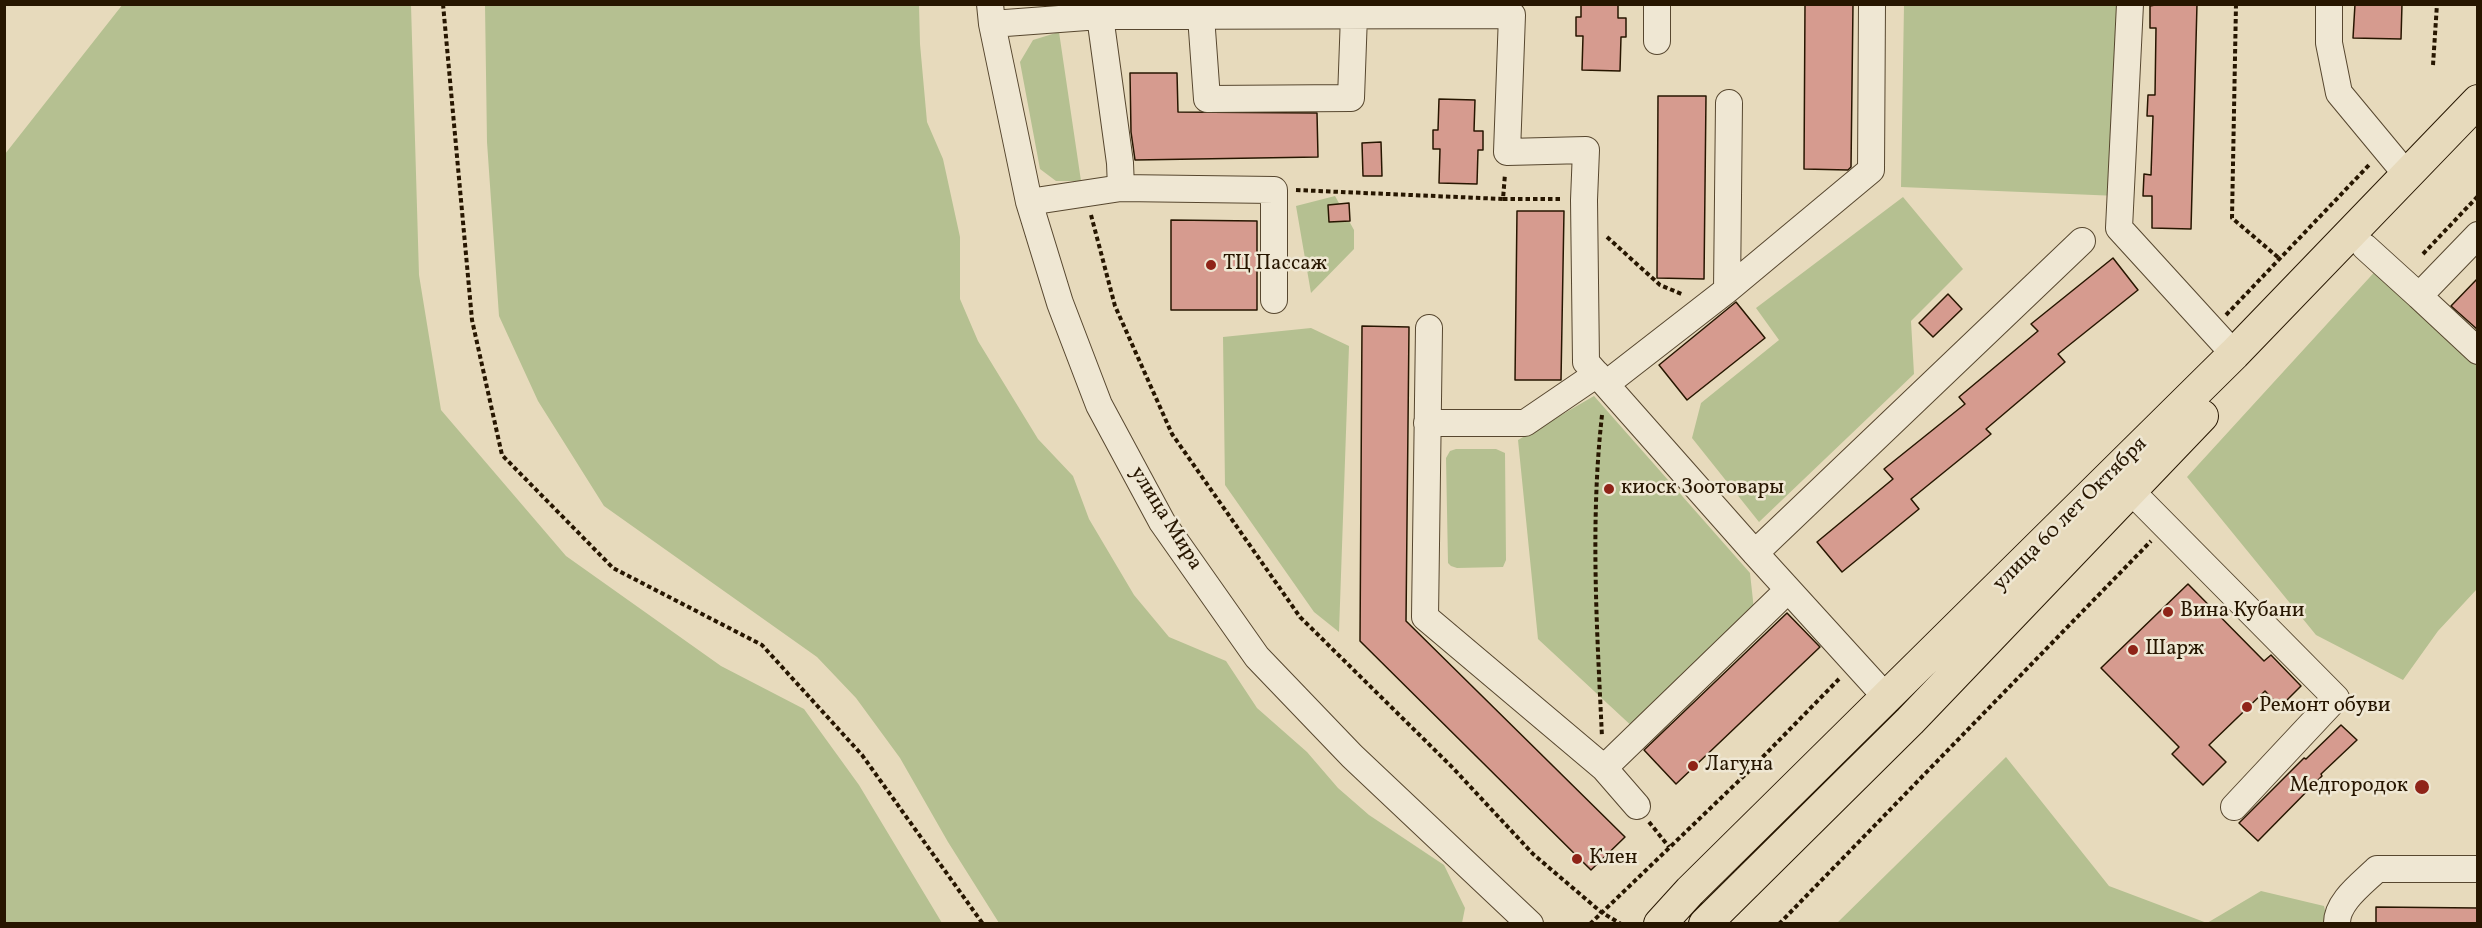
<!DOCTYPE html>
<meta charset="utf-8">
<style>
body{margin:0}
#map{position:relative;width:2482px;height:928px;overflow:hidden;background:#e7dabc;font-family:Vollkorn,serif}
canvas{display:block}
.frame{position:absolute;inset:0;border:6px solid #271600;pointer-events:none}
</style>
<div id="map">
<canvas width="2482" height="928"></canvas>
<div class="frame"></div>
</div>
<script>
const context = document.querySelector('canvas').getContext('2d');
context.lineJoin = 'round';
function fillPath(path, color) { context.fillStyle = color; context.fill(path, 'evenodd'); }
function trace(path, color, width, dash) { context.strokeStyle = color; context.lineWidth = width; context.lineCap = dash ? 'butt' : 'round'; context.setLineDash(dash || []); context.stroke(path); }
function label(font, color, halo, rows, align = 'center') {
  context.font = font + ' Vollkorn,serif'; context.lineWidth = 5; context.setLineDash([]); context.textBaseline = 'middle'; context.strokeStyle = halo; context.fillStyle = color; for (const [text, x, y, turn = 0] of rows) {
    context.save(); context.translate(x, y); context.rotate((+turn || 0) * Math.PI / 180); context.textAlign = isNaN(turn) ? turn : align; if (halo) context.strokeText(text, 0, 0); context.fillText(text, 0, 0); context.restore();
  }
}
const green = new Path2D(`
 M123,4L411,5L419,275L441,410L566,556L721,666L804,709L859,785L942,923H5V154Z
 M485,5H919L920,44L927,122L943,159L960,237V299L978,341L1038,439L1073,476L1089,519L1134,595L1169,637L1226,661L1257,708L1307,752L1338,788L1369,815L1444,865L1465,908L1462,923H999L948,842L900,758L856,698L817,657L604,506L538,401L499,316L487,142Z
 M1904,5H2126L2118,196L1901,187Z
 M1059,32L1081,181H1056L1040,169L1020,62L1033,40Z
 M1335,196L1354,230V249L1311,293L1296,206Z
 M1903,197L1963,269L1911,321L1914,374L1759,522L1692,438L1701,403L1779,340L1756,308Z
 M2380,266L2477,360V589L2438,631L2403,680L2316,635L2187,477Z
 M1311,328L1349,346L1339,632L1314,612L1225,485L1223,337Z
 M1594,396L1750,573L1755,619L1636,730L1538,639L1518,440Z
 M1456,449H1496L1505,453L1506,560L1503,567L1457,568L1451,566L1448,563L1446,458L1450,451Z
 M2006,757L2109,886L2207,923L2261,891L2324,906L2328,923L1836,924Z`);
const building = new Path2D(`
 M1581,4H1618V18H1626V37H1621L1620,71L1582,70L1583,36H1576V17H1581Z
 M1805,4H1853L1851,167L1848,170L1804,169Z
 M2160,4H2197L2191,229L2152,228V196H2143L2144,174L2151,175L2153,116H2147L2148,95H2155L2156,28H2150V6Z
 M2355,4H2402L2401,39L2353,38Z
 M1130,73H1177L1178,112L1317,113L1318,157L1135,160L1131,132Z
 M1658,96H1706L1704,279L1657,278Z
 M1439,99L1475,100L1474,131H1483V150H1478L1477,184L1439,183L1440,149H1433V130H1438Z
 M1381,142L1382,176H1363L1362,143Z
 M1349,203L1350,221L1329,222L1328,205Z
 M1517,211H1564L1561,380H1515Z
 M1171,220L1257,221V310H1171Z
 M2113,258L2138,290L2058,354L2065,362L1986,429L1991,434L1911,499L1919,509L1842,572L1817,542L1893,479L1884,469L1965,404L1959,397L2038,331L2031,324Z
 M2478,278V330L2451,306Z
 M1948,294L1962,309L1933,337L1919,323Z
 M1736,302L1765,338L1687,400L1659,365Z
 M1362,326L1409,327L1406,621L1625,837L1591,870L1360,641Z
 M2188,584L2264,661L2271,655L2301,686L2280,707L2265,691L2209,745L2226,762L2203,785L2172,754L2179,747L2101,668Z
 M1787,613L1820,647L1676,784L1644,750Z
 M2341,725L2357,740L2321,774L2322,776L2258,841L2239,823L2304,758L2306,759Z
 M2376,907L2478,908V924H2376Z`);
const path = new Path2D(`
 M443,4L472,320L502,455L613,568L762,645L862,755L983,924
 M2236,4L2232,218L2280,259
 M2433,65L2437,4
 M1296,190L1503,199L1505,174
 M1503,199H1563
 M1091,215L1115,306L1172,434L1300,617L1453,768L1533,854L1601,912L1621,924
 M1607,237L1660,285L1684,295
 M2423,254L2478,196
 M2226,315L2370,164
 M1602,415C1590,522 1597,630 1602,737
 M1649,822L1669,847
 M1590,924L1749,771L1839,679
 M1779,924L2151,541`);
const minor = new Path2D(`
 M990,4L992,24L1029,202L1060,303L1099,405L1162,522L1257,657L1352,756L1530,924
 M1657,4V41
 M2130,4L2119,228L2234,354
 M2329,4V43L2339,93L2407,175
 M1100,16L1120,163L1121,188
 M1201,16L1207,99L1351,98L1354,15
 M992,24L1100,16L1512,15L1507,152L1586,150L1584,200L1586,362L1755,553L1886,697
 M1029,202L1121,188L1274,190V300
 M2478,235L2419,296L2478,351
 M2365,247L2419,296
 M1727,290L1871,170L1872,4
 M1429,328L1425,617L1604,768L1637,806
 M1606,384L1727,290L1729,103
 M1427,423H1525L1597,374
 M2130,490L2336,698L2234,807
 M1755,553L2082,241
 M1604,768L1788,590
 M2337,924C2336,902 2363,883 2377,869H2478`);
const major = new Path2D(`
 M1660,924L1690,891L2234,354L2478,101
 M1705,924L1910,721L2202,416`);
const markers = [
 [1211,265,6,"#8f2418"],
 [1609,489,6,"#8f2418"],
 [2168,612,6,"#8f2418"],
 [2133,650,6,"#8f2418"],
 [2247,707,6,"#8f2418"],
 [1693,766,6,"#8f2418"],
 [2422,787,8,"#8f2418"],
 [1577,859,6,"#8f2418"]
];
const poiNames = [
 ["ТЦ Пассаж",1223,265],
 ["киоск Зоотовары",1621,489],
 ["Вина Кубани",2180,612],
 ["Шарж",2145,650],
 ["Ремонт обуви",2259,707],
 ["Лагуна",1705,766],
 ["Медгородок",2408,787,"right"],
 ["Клен",1589,859]
];
const streetNames = [
 ["улица 60 лет Октября",2071,515,-45],
 ["улица Мира",1165,519,58]
];
fillPath(green, '#b5c091');
fillPath(building, '#d69b8f');
trace(building, '#271600', 1.5);
trace(minor, '#57472f', 28);
trace(major, '#271600', 34);
trace(path, '#271600', 4, [4.5, 3]);
trace(minor, '#efe7d3', 26);
trace(major, '#e7dabc', 32);
for (const [x, y, r, color] of markers) { const dot = new Path2D(); dot.arc(x, y, r, 0, 2 * Math.PI); context.fillStyle = color; context.fill(dot); trace(dot, '#efe7d3', 2); }
label('21px', '#271600', '#efe7d3', poiNames, 'left');
label('21px', '#271600', '#efe7d3', streetNames);
</script>
